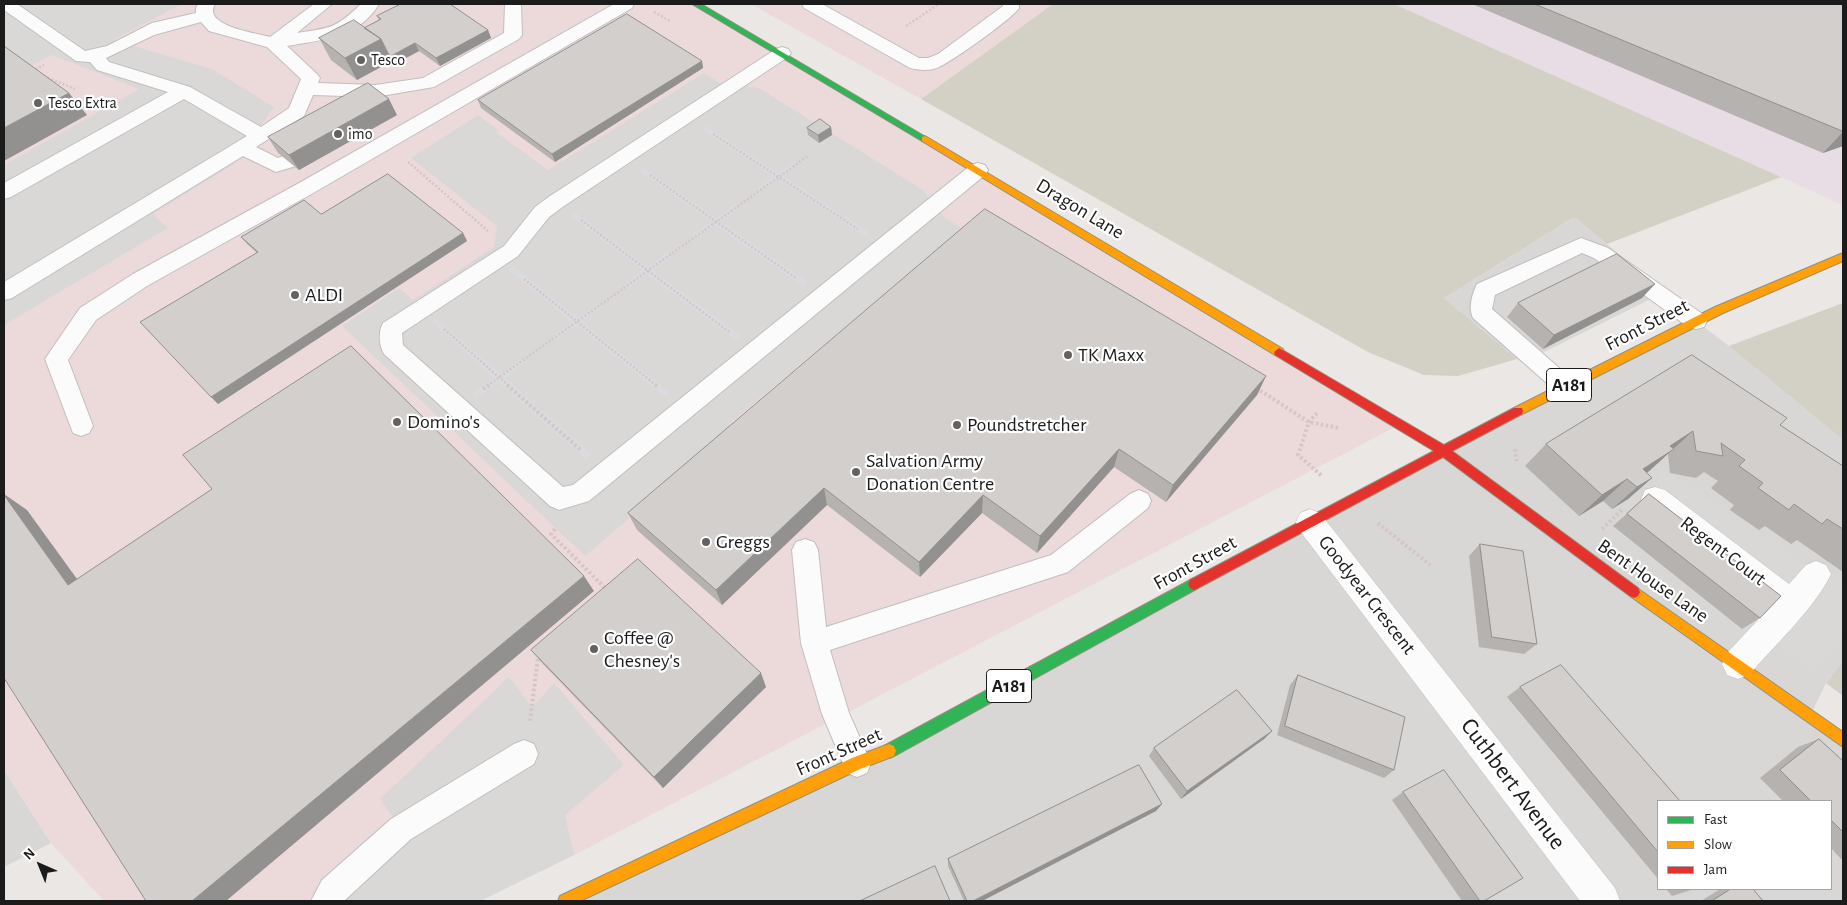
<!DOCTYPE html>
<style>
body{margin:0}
#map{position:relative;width:1847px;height:905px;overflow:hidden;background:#eae7e4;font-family:"Alegreya Sans",sans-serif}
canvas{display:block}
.frame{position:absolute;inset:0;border:5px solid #1b1b1b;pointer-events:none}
.legend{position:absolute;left:1657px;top:800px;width:175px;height:90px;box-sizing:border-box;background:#fff;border:1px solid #a4a4a4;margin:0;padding:6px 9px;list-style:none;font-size:15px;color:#1b1b1b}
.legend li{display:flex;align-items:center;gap:10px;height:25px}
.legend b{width:25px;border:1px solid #a4a4a4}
.north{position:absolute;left:15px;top:840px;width:50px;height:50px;-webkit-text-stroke:4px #fff;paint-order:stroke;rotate:316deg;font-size:14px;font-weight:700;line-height:20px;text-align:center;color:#1b1b1b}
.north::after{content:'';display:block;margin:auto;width:18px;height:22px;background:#1b1b1b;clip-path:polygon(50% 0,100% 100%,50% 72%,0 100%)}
</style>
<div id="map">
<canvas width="1847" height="905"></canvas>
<div class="frame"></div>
<ul class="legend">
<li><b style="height:6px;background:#30b455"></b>Fast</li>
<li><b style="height:6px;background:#ff9f0a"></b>Slow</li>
<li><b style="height:6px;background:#e5322d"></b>Jam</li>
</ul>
<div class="north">N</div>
</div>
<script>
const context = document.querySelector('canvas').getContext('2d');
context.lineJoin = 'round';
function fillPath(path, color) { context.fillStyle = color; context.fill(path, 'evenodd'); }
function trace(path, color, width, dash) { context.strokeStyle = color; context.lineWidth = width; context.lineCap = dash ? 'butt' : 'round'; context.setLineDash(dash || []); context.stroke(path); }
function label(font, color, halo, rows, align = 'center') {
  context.font = font + ' "Alegreya Sans",sans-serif'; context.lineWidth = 4.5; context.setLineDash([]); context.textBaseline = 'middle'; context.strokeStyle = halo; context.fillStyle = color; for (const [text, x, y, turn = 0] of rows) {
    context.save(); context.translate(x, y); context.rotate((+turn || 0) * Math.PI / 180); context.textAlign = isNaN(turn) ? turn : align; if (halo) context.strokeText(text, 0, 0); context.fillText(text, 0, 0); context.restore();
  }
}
const residential = new Path2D(`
 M1574,217L1665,292L1522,363L1444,298Z
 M1696,321L1729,346L1843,440V661L1826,683L1810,716L1843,740V901H565L857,763ZM1658,801H1831V889H1658Z
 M4,770L51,843L4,867Z`);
const commercial = new Path2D(`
 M4,4H696L782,53L1401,424L574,855L480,901H104L51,843L4,770Z
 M751,4H1053L921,99Z`);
const industrial = new Path2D(`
 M1394,4H1843V205L1781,177Z`);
const construction = new Path2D(`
 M1053,4H1394L1781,177L1607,244L1574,217L1444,298L1517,359L1458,376L1424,375L1368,352L921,99Z
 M1843,303V440L1729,346Z
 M1843,661V696L1826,683Z`);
const parking = new Path2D(`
 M4,4H182L113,40L212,69L274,107L234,164L153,214L168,228L4,325V165L139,89L52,55L30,66L4,46Z
 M704,73L720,83L759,88L767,93L923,190L944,217L963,229L729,424L734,429L585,556L342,326L399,288L413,300L494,247L497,226L411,158L478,115L498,130L496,132L548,170Z
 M1664,469L1816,574L1823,567L1843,581V633L1812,667L1767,633L1792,604L1646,492Z
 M509,677L532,707L554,683L624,765L565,815L574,855L480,901H334L333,891L401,829L380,799Z`);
const plaza = new Path2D(`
 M706,126L778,173L795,161L798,163L783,176L870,233L866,237L778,179L760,191L757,189L773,176L701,129Z
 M643,168L716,218L734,205L736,207L738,208L720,221L808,282L803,286L715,225L696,237L693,235L711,221L639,171Z
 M576,213L648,267L667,253L672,256L652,270L741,336L735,340L647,274L628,288L624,284L643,270L571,216Z
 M513,266L578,318L599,303L602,306L582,322L670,393L665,397L576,325L556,340L553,339L552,337L572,322L508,270Z
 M436,318L500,374L523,358L526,361L505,378L592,454L586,459L498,382L476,398L472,394L494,378L431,321Z`);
const pathFar1 = new Path2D(`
 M654,12L670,21
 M906,26L939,4
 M32,71L44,65
 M44,76L75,89
 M713,134L858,229
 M408,162L488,231
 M650,175L796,278
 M581,220L729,332
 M524,279L657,386
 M444,329L509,386
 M487,386L808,156`);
const path = new Path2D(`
 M507,385L582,451
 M655,385L659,388
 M1256,388L1309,422L1339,428
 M483,389L489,385
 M1317,413L1309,422L1298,455L1322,476
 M1515,449L1517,463
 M1378,523L1430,565
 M555,529L551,534L606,589
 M1602,529L1623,509
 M530,721L538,657L540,656`);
const lane = new Path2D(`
 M4,4H17L85,51L107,46L152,23L196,13V8L198,4H215C202,26 256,33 270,37L314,4H332L297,33C331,28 336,28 361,4H379C359,38 321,40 287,46L317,74L320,78L318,83L375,85L423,78L504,33L505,4H521L522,35L519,39L434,87L375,97L313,95L304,116L256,147L278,158L289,154L296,156L299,161L296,166L276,172L243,156L12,298L4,300V282L247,136L184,99L11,197L4,199V183L168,92L97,70L90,62L76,61L4,10ZM201,22L209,31L267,47L301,79L289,108L261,127L190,87L109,62L106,58L154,35Z
 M614,4H634L632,8L315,192L147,286L96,320L68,360L93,426L89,433L81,436L73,433L45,359L80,308L133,274L301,182Z
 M802,4H822L919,58H928L938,54L1003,6V4H1019V8C1012,19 950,63 937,68C929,71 918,70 910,68L804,8Z
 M782,47L788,49L791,53L788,57L564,206L549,217L518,256L402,333L403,345L563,487L573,485L971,165L978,163L985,165L988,170L985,175L589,501L559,510L550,506L384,354C379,345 378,332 383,323L504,246L535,207L550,196L776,49Z
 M1581,238L1608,248L1704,315L1707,321L1704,327L1696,329L1688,327L1594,258L1582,253L1495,295L1492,309L1574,381L1577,387L1574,393L1566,396L1558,393L1473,318C1468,308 1472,294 1477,284Z
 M1139,490L1148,494L1151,501L1148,508L1068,572L830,650L849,713L871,763L867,773L857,777L847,773L822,714L801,643L792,550L796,542L805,539L814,542L818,550L826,627L1051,555L1130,494Z
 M524,740L534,744L538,754L534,764L411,839L344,901H311L322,880L391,819L514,744Z`);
const street = new Path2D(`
 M1655,487L1665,490L1789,584L1806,565L1816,561L1826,565L1831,574C1815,608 1774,646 1749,675L1738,679L1727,675L1722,664L1727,653L1771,606L1645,508L1641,499L1645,490Z
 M1310,509L1320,513L1615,888L1620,901H1580L1300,531L1296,522L1300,513Z`);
const fast = new Path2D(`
 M692,4H701L929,139L925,142L922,141Z
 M1194,578L1198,580L1200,584L1198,588L894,756L889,758L884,756L882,751L884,746Z`);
const slow = new Path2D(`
 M925,136L1283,349L1284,352L1283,355H1275L922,141V137Z
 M1843,253V261L1723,313L1522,414H1514L1513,411L1514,408L1715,307Z
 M1634,586L1843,732V747L1630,596L1628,592L1630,588Z
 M889,744L894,746L896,751L894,756L860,769L580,901H558L560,896L852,758Z`);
const jam = new Path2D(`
 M1279,348L1444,445L1514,408H1522L1523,411L1522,414L1452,451L1638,588L1640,592L1638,596L1634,598L1630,596L1443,457L1198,588L1194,590L1190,588L1188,584L1190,580L1434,451L1275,355L1274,352Z`);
const wall = new Path2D(`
 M1472,4H1843V146L1823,153Z
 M377,16L488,30L491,38L440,66L419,51L395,64L392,61L357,80L331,60L319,38L364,28L379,20Z
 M702,61L703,68L555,162L481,108L478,100Z
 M397,115L299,170L278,153L268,137Z
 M831,127L832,135L819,143L808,135L807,128Z
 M321,214L463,233L467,241L218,404L257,253L247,244L241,237Z
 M1642,298L1543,349L1507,317L1518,303Z
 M1266,376L1257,395L1166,502L1114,467L1037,553L982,513L920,577L827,505L722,605L637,530L628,513Z
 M1780,425L1843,466V572L1797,540L1791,544L1765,526L1759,530L1730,510L1734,505L1711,488L1718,481L1704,472L1696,478L1670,473L1668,454L1647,473L1652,478L1628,499L1612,509L1603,501L1579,516L1525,466L1546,444Z
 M1649,494L1760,618L1742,629L1613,526Z
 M1480,544L1537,644L1524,654L1479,647L1469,556Z
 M531,650L766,687L663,788L543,664Z
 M1298,675L1394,770L1384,778L1277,735L1290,685Z
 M1520,687L1658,801V879L1507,697Z
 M1272,731L1264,739L1181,799L1149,756L1154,748Z
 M1819,739L1843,761V861L1831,848V801H1783L1760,778L1798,747Z
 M1403,792L1484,901H1462L1392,800Z
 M1162,804L1156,811L982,901H964L948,866V859Z
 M1666,889H1693L1691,890L1672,896Z
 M1720,889H1753L1763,901H1701Z`);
const shadedWall = new Path2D(`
 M488,30L491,38L440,66L436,58Z
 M381,39L392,61L357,80L345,58Z
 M415,43L419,51L395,64L391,56Z
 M702,61L703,68L555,162L552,154Z
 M69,93L87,115L4,161V128Z
 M389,99L397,115L299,170L289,155Z
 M831,127L832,135L819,143L818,135Z
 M1843,132V146L1823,153Z
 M463,233L467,241L218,404L211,397Z
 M1655,284L1642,298L1543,349L1554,335Z
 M1266,376L1257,395L1166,502L1173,485Z
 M1693,431L1649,471L1631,482L1629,481L1670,446Z
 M1119,449L1114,467L1037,553L1040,536Z
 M1652,478L1628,499L1612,509L1637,487Z
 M1627,479L1603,501L1579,516L1602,495Z
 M824,488L827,505L722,605L716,590Z
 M4,494L27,510L93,601L68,585L4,495Z
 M983,495L982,513L920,577L919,562Z
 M584,576L594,591L226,901H192Z
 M761,673L766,687L663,788L654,777Z
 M1272,731L1264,739L1181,799L1187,791Z
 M1162,804L1156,811L982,901H973Z`);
const building = new Path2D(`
 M401,4H450L488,30L436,58L415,43L391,56L388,53L381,39L364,28L381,19L377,16Z
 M1535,4H1843V131Z
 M627,14L702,61L552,154L478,100Z
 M354,20L381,39L345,58L319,38Z
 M4,46L69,93L4,128Z
 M368,83L389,99L289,155L268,137Z
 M820,119L831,127L818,135L807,128Z
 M388,174L463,233L211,397L140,322L258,252L241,237L304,200L321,214Z
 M985,209L1266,376L1173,485L1119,449L1040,536L983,495L919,562L824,488L716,590L628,513Z
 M1617,254L1655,284L1554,335L1518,303Z
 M351,346L584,576L192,901H146L4,678V495L68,585L212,489L183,455Z
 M1692,355L1787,418L1780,425L1843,466V529L1827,519L1822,524L1794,504L1789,510L1758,488L1763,483L1739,466L1745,460L1721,443L1723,456L1696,451L1693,431L1670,446L1674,449L1643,469L1652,478L1637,487L1627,479L1602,495L1546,444Z
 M1649,494L1781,596L1760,618L1627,514Z
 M1480,544L1523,551L1537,644L1492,637Z
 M638,559L761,673L654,777L531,650Z
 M1561,665L1680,801H1658V852L1520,687Z
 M1298,675L1405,717L1394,770L1285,726Z
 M1237,690L1272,731L1187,791L1154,748Z
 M1819,739L1843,761V832L1831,820V801H1811L1780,770Z
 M1139,765L1162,804L973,901H967L948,859Z
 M1444,770L1523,878L1484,901H1480L1403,792Z
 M935,866L950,901H860Z
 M1731,889H1753L1763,901H1712Z`);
const markers = [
 [361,60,5,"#636261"],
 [38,103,5,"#636261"],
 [338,134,5,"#636261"],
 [295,295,5,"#636261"],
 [1068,355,5,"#636261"],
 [397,422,5,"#636261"],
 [957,425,5,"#636261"],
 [856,472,5,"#636261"],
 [706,542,5,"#636261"],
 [594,649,5,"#636261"]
];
const farPoinames = [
 ["Tesco",371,60],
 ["Tesco Extra",48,103],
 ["imo",348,134]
];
const shields = [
 [1569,385,45],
 [1009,686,45]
];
const shieldNames = [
 ["A181",1569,385],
 ["A181",1009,686]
];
const streetNames = [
 ["Dragon Lane",1080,209,31],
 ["Front Street",1647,325,-27],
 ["Regent Court",1723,551,37],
 ["Front Street",1195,563,-29],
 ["Bent House Lane",1653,581,35],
 ["Goodyear Crescent",1367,595,52],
 ["Front Street",839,752,-24]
];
const poiNames = [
 ["ALDI",305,295],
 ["TK Maxx",1078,355],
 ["Domino's",407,422],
 ["Poundstretcher",967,425],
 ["Salvation Army",866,461],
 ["Donation Centre",866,484],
 ["Greggs",716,542],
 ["Coffee @",604,638],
 ["Chesney's",604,661]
];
const nearStreetnames = [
 ["Cuthbert Avenue",1513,784,53]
];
fillPath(residential, '#d9d7d5');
fillPath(commercial, '#ecdadb');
fillPath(industrial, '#e8dce5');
fillPath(construction, '#d3d0c6');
fillPath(parking, '#dad8d7');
fillPath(plaza, '#dadbdf');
trace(lane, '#c1bfbe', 2);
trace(street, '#c1bfbe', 1);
trace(fast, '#93907d', 2);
trace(slow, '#93907d', 2);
trace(jam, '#93907d', 2);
trace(pathFar1, '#d5c5c6', 2.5, [2, 2]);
trace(path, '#d5c5c6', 4, [2.5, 2.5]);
fillPath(lane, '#fcfbfb');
fillPath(street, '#fcfbfb');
fillPath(fast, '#30b455');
fillPath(slow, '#ff9f0a');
fillPath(jam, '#e5322d');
fillPath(wall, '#b5b2af');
fillPath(shadedWall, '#93918f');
fillPath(building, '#d2cfcc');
trace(building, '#93918f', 1);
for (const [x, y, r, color] of markers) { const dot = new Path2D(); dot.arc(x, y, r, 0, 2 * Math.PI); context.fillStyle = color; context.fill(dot); trace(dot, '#fff', 2); }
label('16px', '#1b1b1b', '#fff', farPoinames, 'left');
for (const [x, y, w] of shields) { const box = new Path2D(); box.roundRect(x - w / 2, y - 16.5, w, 33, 4); context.fillStyle = '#fff'; context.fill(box); trace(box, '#1b1b1b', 1); }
label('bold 19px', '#1b1b1b', null, shieldNames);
label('20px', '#1b1b1b', '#fff', streetNames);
label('20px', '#1b1b1b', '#fff', poiNames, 'left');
label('24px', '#1b1b1b', '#fff', nearStreetnames);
</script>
